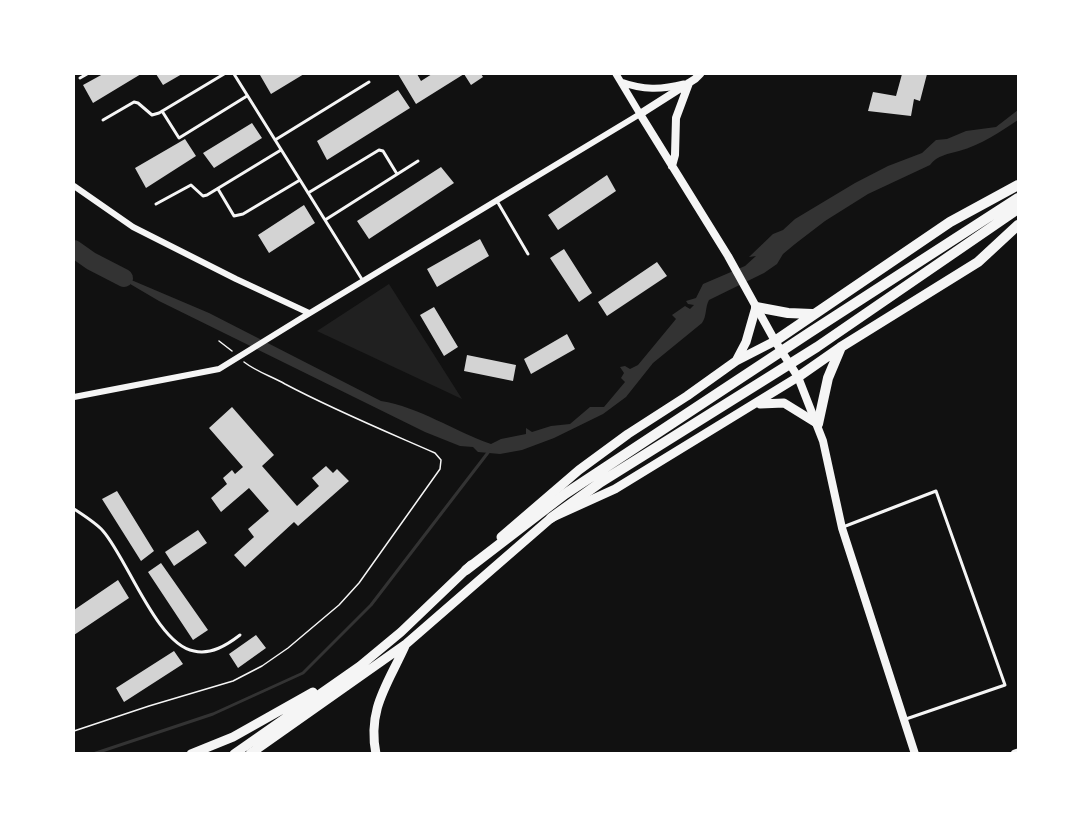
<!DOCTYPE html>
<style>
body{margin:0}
#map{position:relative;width:1092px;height:827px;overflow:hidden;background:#111;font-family:"Asap Condensed",sans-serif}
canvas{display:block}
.frame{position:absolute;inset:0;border:75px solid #fff;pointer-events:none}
</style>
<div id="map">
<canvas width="1092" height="827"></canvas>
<div class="frame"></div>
</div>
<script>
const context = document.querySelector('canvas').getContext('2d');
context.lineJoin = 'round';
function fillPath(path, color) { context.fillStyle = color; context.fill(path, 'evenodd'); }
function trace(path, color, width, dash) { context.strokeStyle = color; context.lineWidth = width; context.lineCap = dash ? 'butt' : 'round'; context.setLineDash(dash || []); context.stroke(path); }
const green = new Path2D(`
 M389,284L462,399L317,331Z`);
const water = new Path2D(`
 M1018,110V120C1000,132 981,145 959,151C949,154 937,155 930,165L868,194L825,221L795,244L783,254L777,264L764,273L709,300C705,307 707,316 702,323L653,363L626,397L603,414L554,438L522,450L500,454L478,452L473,447L460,446L425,432L159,301L103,268L209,313L381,401C419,407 454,431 491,444L501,439L526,434V428L532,432L551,426L570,424L590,407H604L625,382L621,378L624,373L620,367L625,366L630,369L638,365L676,319L672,315L685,306L690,309L694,305L688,304L686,301L696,298L703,284L745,266L756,256L749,257L773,234L783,230L795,219L855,183L888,166L922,153L936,140L947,139L966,131L996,127Z`);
const stream = new Path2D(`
 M93,754L213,714L303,673L371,605L490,450`);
const river = new Path2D(`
 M74,249L91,261L124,278`);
const building = new Path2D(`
 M103,74H141L93,103L83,85Z
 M156,74H182L163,85Z
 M262,74H304L271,94L260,75Z
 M398,74H417L421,81L432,74H481L483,77L471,85L464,74L416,104Z
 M902,74H927L920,101L914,99L911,116L868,111L873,92L896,96Z
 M398,90L410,108L327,160L317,141Z
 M252,123L262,138L214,168L203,153Z
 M185,139L196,156L146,188L135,168Z
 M441,167L454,183L369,239L357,221Z
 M607,175L616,191L558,230L548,215Z
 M304,205L315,223L269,253L258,235Z
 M480,239L489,256L437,287L427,269Z
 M564,249L592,293L579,302L550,258Z
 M657,262L667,276L607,316L598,302Z
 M434,307L458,347L444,356L420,315Z
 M567,334L575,349L531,374L524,359Z
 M467,355L516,365L513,381L464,371Z
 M232,407L274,455L262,466L297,506L319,486L312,478L326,466L333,473L337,469L349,481L298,526L294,522L245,567L234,555L254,537L248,529L269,511L249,488L221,512L211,498L227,484L223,478L232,470L235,474L243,467L209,428Z
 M117,491L154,551L141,561L102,499Z
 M198,530L207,543L174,566L165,552Z
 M161,563L208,630L193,640L148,572Z
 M118,580L129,598L74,635V610Z
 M256,635L266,648L238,668L229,654Z
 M174,651L183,664L124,702L116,688Z`);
const path = new Path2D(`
 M219,341L232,351
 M74,731L149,706L233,681L262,666L288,648L339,605L359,583L440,469L441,460L435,453C385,431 334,410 285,384C271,376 257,372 244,362`);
const service = new Path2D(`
 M234,74L363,281
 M80,78L87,74
 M162,111L179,138L247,96
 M103,120L134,102L138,103L152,115L159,113L224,74
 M275,140L369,82
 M218,189L234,216L243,214L300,180
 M308,193L379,150L383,151L397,174
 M497,201L528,254
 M156,204L191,185L203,196L207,195L281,150
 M325,220L418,161
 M74,509C83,515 96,523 103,531C127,558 157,645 194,651C211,655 227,645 240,635
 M843,527L936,491L1005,685L906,719`);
const minor = new Path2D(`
 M74,186L133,227L236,279L309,313
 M74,397L219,369L300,319L640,114`);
const tertiary = new Path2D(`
 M616,74L640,114
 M621,82C643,90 661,90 684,84`);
const secondary = new Path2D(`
 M700,74L695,79L640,114L728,256L775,341L798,377L823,441L842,528L915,754
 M672,166L675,155L676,118L689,83`);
const trunk = new Path2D(`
 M736,361L746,342L756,307
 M760,404L784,403L818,424
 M501,537L579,470L628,434L687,396L736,361L775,341
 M191,754L233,737L313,692
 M234,754L360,666L401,632L471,565
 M250,754L406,644L551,518L615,489L798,377
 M376,754C367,709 388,684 405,646
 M1015,754L1018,753`);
const motorway = new Path2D(`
 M756,307L788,313L812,314
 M775,341L950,222L1018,185
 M798,377L841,347L978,262L1018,225
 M818,424L828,378L841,347
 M551,518L601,482L817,347L1018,209
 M466,570L565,494L809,333L1018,198`);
fillPath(green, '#202020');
fillPath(water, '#333');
trace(stream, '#333', 3);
trace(river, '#333', 18);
fillPath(building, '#d3d3d3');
trace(path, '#f5f5f5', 1.5);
trace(service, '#f5f5f5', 3);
trace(minor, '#f5f5f5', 6);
trace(tertiary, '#f5f5f5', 7);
trace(secondary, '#f5f5f5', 8);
trace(trunk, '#f5f5f5', 9);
trace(motorway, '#f5f5f5', 10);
</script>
